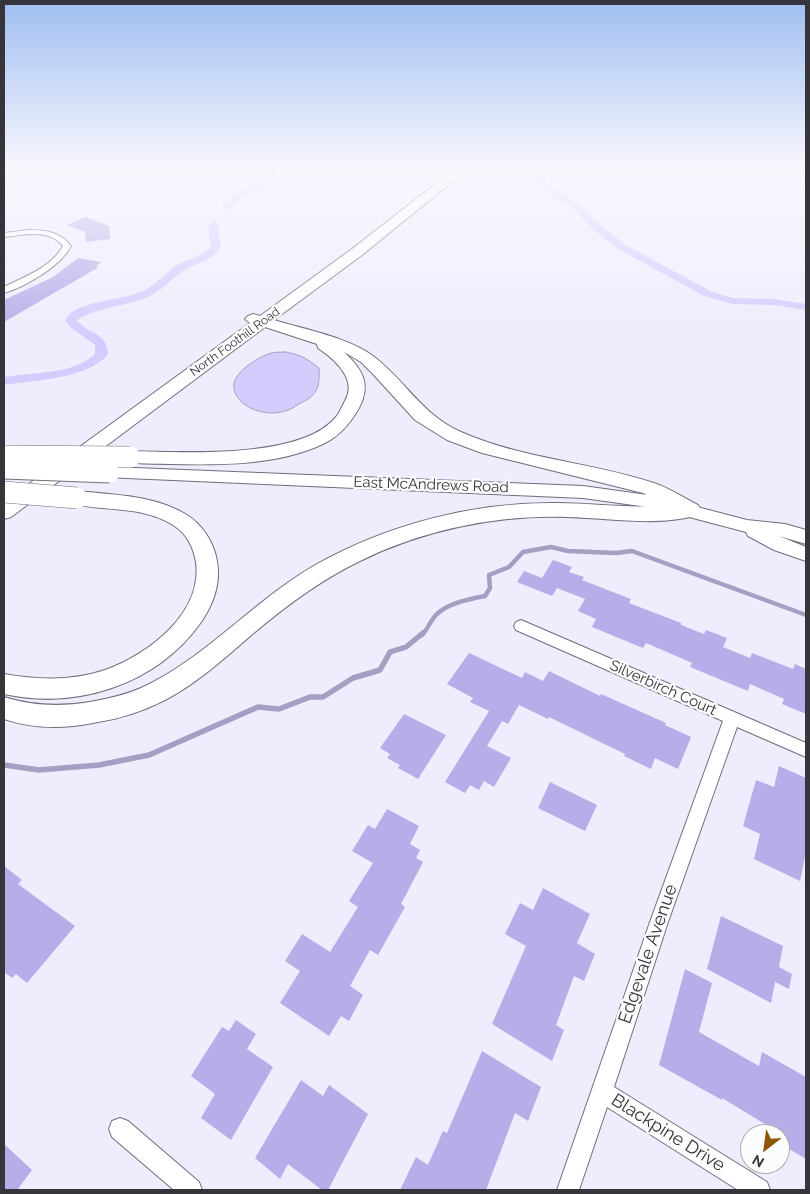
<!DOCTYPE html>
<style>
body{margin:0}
#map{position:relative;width:810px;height:1194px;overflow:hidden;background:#efedfd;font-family:Raleway,sans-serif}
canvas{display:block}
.frame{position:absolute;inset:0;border:5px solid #36353b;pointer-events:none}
.north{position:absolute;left:740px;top:1124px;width:50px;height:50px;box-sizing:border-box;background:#fcfcfc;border:1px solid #adacaf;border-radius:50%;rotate:210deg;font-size:14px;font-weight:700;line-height:20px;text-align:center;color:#36353b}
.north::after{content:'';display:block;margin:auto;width:18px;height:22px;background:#8c5508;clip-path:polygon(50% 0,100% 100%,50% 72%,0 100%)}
</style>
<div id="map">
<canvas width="810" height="1194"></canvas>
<div class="frame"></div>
<div class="north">N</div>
</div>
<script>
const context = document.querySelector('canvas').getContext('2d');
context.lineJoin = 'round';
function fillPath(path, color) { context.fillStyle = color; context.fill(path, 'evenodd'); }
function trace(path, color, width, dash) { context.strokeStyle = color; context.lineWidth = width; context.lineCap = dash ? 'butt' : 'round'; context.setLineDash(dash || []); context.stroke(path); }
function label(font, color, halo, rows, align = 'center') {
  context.font = font + ' Raleway,sans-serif'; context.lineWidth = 4.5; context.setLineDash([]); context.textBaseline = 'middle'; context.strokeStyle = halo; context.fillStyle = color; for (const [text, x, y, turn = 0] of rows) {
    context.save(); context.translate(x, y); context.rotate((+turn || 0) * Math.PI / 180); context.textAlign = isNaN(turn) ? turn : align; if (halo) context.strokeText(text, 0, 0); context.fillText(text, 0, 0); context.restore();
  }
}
const water = new Path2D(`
 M285,352C299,354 308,359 319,368C320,389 317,395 299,404C294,407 290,410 285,411C268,417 238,409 234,389C231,374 254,360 266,355C272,352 279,352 285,352Z`);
const streamFar1 = new Path2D(`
 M422,635C428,629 430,621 436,615C447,603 470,599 485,596L490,588L489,575L509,567L523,552L551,547L568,551L616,553L632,551L806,615`);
const stream = new Path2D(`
 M4,765L39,770L99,765L149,755L258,707L279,709L310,697H323L353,678L380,670L390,652L406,647L423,633`);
const canal = new Path2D(`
 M264,168H273L275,175L272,182L238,200L230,209H224L222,207L232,196L265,178L267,175Z
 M534,168H543L546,183L550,187L576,202L603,227L626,245L712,292L733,298L774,299L806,304V310L774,305L733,304L704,296L618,249L595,231L570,206L544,191L537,184Z
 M215,221L220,224L218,229L221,247C212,260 199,262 185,270C172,277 163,291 148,297C124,307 99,306 77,320C88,335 106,330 108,354C89,379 33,380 4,385V377C32,372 73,375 95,354V345L70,327L65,321C73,300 123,301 143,291C156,285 165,273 177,265C188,259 202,257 211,247L208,229L211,222Z`);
const building = new Path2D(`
 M86,217L109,226L110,239L86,242L85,232L67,225Z
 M78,258L101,262L96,266L99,267L4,322V300L53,277Z
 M553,560L572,567L569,572L584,577L582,580L631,599L629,603L681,623V625L704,634L706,630L727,638L723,647L750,658L752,653L793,669L795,664L806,669V714L782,704L784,699L750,684L748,691L690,667L692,663L674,655L646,643L643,648L592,627L596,619L578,611L585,599L557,588L552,596L517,582L524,571L542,578Z
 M469,653L522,678L525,672L543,681L549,671L600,696L601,694L666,723L665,725L691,737L678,769L655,758L651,769L624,756L625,754L549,717L548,719L519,705L508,724L502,721L487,746L511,758L494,787L484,781L479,790L470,785L465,793L445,782L489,711L470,702L473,698L447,684Z
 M404,714L446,735L418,779L398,768L400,765L387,758L390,754L380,748Z
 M779,766L806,778V852L800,881L754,859L760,834L743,826L756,780L774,787Z
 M550,782L597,805L585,831L538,808Z
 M387,809L419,826L410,844L420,850L416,858L423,862L401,904L405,907L378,955L370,950L350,986L363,995L349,1021L341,1016L329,1036L280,1003L300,971L285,961L302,934L330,952L358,907L349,901L373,863L352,851L368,825L375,829Z
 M4,866L22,880L18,884L75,926L27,983L16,974L12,978L4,972Z
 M543,888L590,914L577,943L595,954L584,981L574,976L556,1025L564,1030L552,1061L492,1024L526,946L505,934L520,903L533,910Z
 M721,916L783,946L779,967L792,974L789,989L775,982L771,1003L707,969Z
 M685,969L712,983L699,1032L759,1066L762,1052L806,1077V1159L781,1144L783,1135L722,1098V1100L659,1065Z
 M236,1020L256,1034L247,1049L273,1067L231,1140L201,1118L215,1094L191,1076L222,1027L229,1031Z
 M482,1051L541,1087L528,1121L515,1113L486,1190H400L416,1157L428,1165L443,1131L447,1133Z
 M301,1080L323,1096L329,1085L368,1114L328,1190H322L288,1164L280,1179L255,1158Z
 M4,1144L32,1170L17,1190H4Z`);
const minor = new Path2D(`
 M29,230C46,230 60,232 71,246C61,266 25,287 4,293V287C24,277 52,267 63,246C49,228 23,235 4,237V233Z
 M521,620L806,743V757L737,727L668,922L614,1087L767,1182L770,1190H738L607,1107L579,1190H557L650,922L723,721L516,630L514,626L516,622Z
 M120,1118L128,1121L199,1182L202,1190H174L112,1137L109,1129L112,1121Z`);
const secondary = new Path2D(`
 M110,467L583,486L655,496L747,520L785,524L806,530V544L779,536L806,547V561L774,550L748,536L746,532L655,508L583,498L104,477L101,473L104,469Z`);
const primary = new Path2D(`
 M456,168H469L362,255L274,320C303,329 350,338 373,356C405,380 422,415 461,432C522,459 591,462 654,483C669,488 684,498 698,505L701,510L698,515C656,527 610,518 566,517C495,515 422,530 358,562C321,580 287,605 255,632C227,656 198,683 165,700C142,712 118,719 93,723C62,729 34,729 4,719V697C33,706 60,707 90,702C107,699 125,695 141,688C205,659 255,599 317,564C389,524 474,502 557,503C593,503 630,509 666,505L643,493L482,453L447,440L415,420L373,374L361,362L344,352C362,369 372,384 359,408C351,422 341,435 325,443C278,466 220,465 169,464C154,463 138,465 123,461L121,457L123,453L130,451C181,452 301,460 336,417C340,412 342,406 345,401C358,379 334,359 318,348L317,344L265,327L11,517L4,519V502L250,323L245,319L248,316L253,314L260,316L352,249Z
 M77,491C114,495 155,495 187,515C203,525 214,543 217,561C221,584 213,606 199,625C155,685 76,710 4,694V674C37,680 73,681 105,670C148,655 203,613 196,562C193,546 187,534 173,525C141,505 104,512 70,503L67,498L70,493Z`);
const secondaryBridge = new Path2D(`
 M4,469L110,473`);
const primaryBridge = new Path2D(`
 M4,456L130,457
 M4,492L77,498`);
const farStreetnames = [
 ["North Foothill Road",235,342,-36]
];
const streetNames = [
 ["East McAndrews Road",431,485,2],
 ["Silverbirch Court",663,688,24]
];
const nearStreetnames = [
 ["Edgevale Avenue",648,954,-71],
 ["Blackpine Drive",668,1133,32]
];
fillPath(water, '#d5ccfe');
trace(water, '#a59fc4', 1);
trace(streamFar1, '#a59fc4', 4.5);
trace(stream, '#a59fc4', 5.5);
fillPath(canal, '#d5ccfe');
fillPath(building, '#b8ace9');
trace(minor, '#706d7c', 2);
trace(secondary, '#706d7c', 2);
trace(primary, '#706d7c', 2);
fillPath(minor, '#fff');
fillPath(secondary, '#fff');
fillPath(primary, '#fff');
trace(secondaryBridge, '#706d7c', 21, []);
trace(primaryBridge, '#706d7c', 22, []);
trace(secondaryBridge, '#fff', 19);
trace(primaryBridge, '#fff', 21);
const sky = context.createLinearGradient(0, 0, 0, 336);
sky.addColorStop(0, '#a0bef1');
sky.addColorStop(0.5, '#f8f7fe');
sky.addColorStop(1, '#f8f7fe00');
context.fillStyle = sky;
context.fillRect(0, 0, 810, 336);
label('12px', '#36353b', '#fcfcfc', farStreetnames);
label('15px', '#36353b', '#fcfcfc', streetNames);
label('18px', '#36353b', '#fcfcfc', nearStreetnames);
</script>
